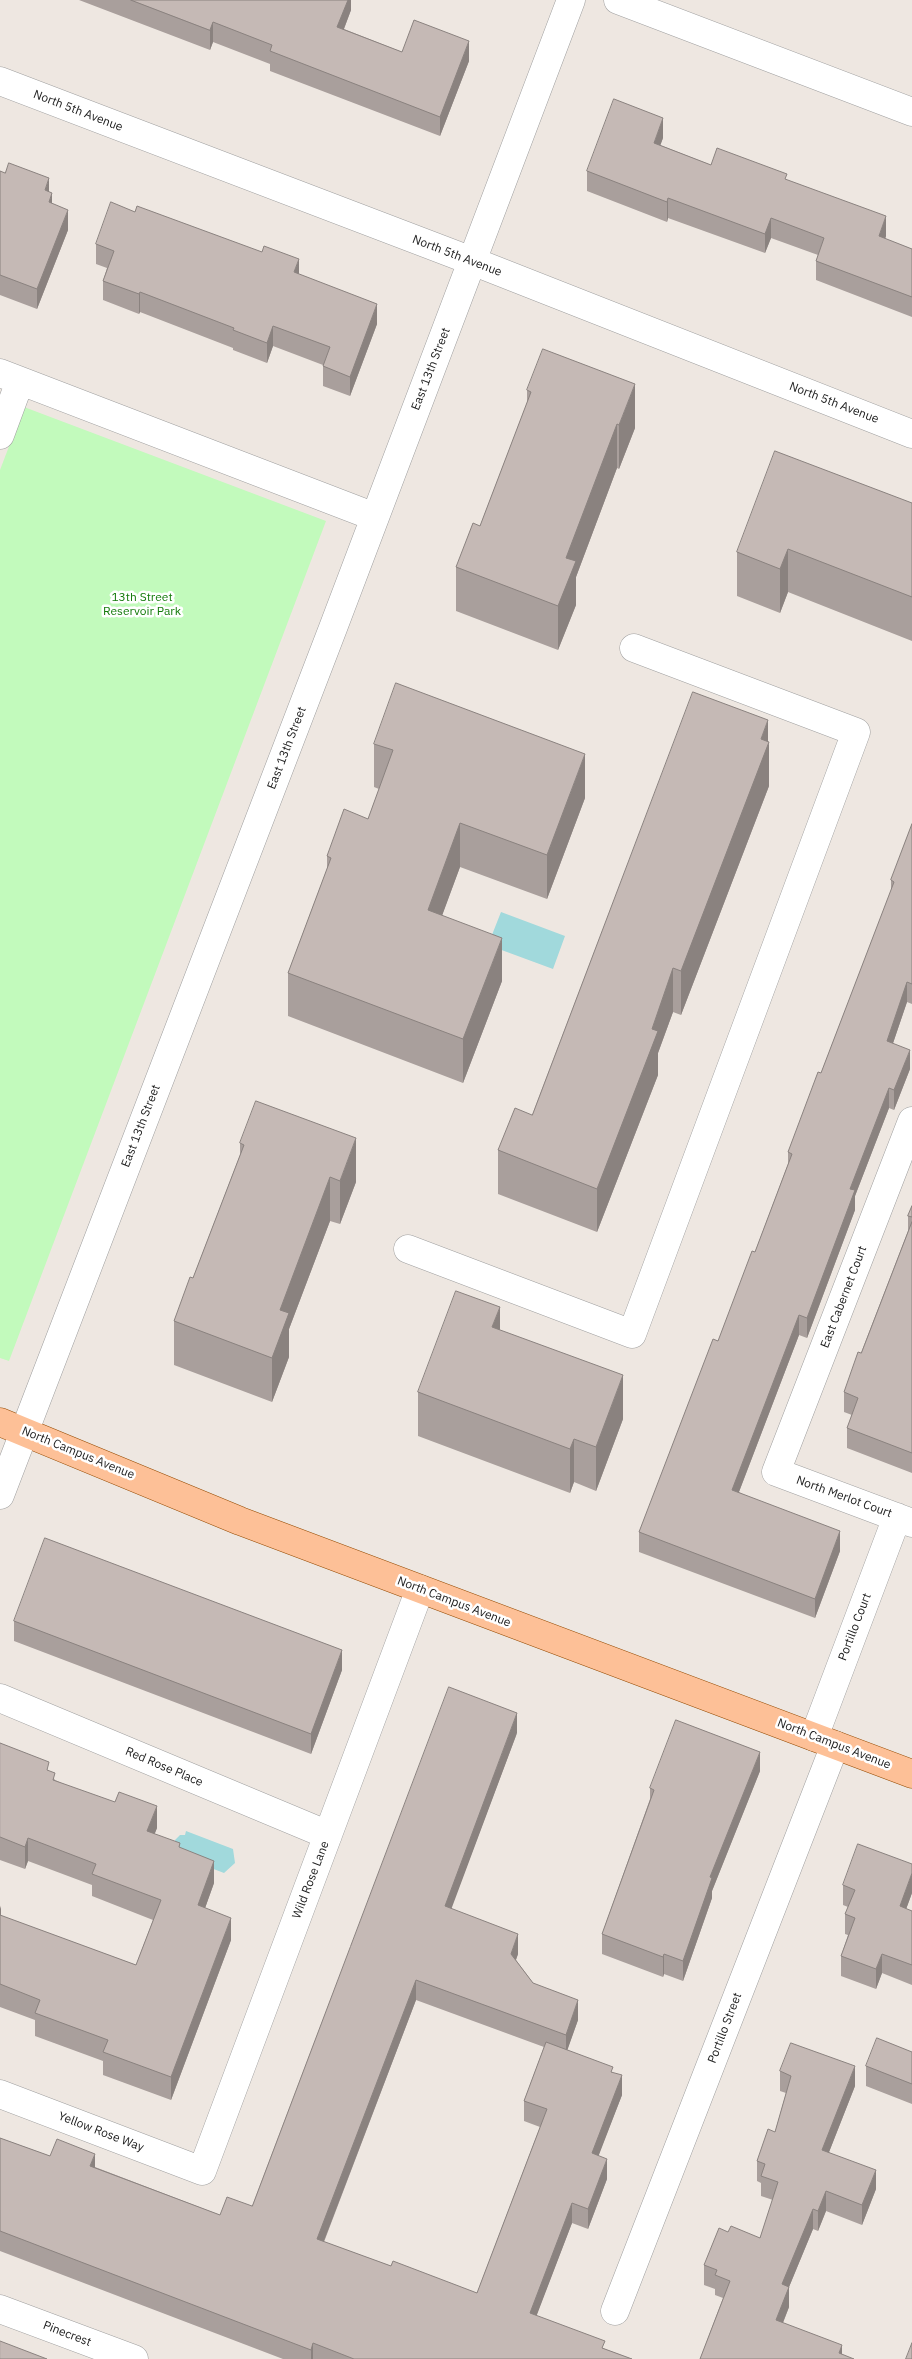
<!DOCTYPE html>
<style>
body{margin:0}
canvas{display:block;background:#eee7e1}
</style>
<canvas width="912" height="2359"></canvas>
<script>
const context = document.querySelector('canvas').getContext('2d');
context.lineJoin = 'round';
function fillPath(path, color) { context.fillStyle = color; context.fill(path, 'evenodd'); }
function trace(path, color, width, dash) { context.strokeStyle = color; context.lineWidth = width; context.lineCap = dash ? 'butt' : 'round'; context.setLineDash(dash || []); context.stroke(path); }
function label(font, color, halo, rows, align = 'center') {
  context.font = font + ' "IBM Plex Sans",sans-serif'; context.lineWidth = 5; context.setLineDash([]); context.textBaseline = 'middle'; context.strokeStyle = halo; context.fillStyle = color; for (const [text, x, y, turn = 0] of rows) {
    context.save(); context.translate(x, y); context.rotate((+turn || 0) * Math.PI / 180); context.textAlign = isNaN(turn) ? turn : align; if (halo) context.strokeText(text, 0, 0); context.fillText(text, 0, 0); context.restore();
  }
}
const park = new Path2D(`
 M24,407L326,521L9,1361L0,1358V470Z`);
const water = new Path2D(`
 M501,912L565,936L553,969L488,945Z
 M186,1831L233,1849L235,1863L224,1873L177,1855L175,1840L180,1835H185Z`);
const minor = new Path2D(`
 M618,0L912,112
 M0,81L472,261L912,434
 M0,373L375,517
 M0,435L20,381
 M912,1121L776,1472L912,1523
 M408,1249L632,1334L856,732L634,648
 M0,1495L333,628L571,0
 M0,1698L328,1835
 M814,1737L897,1517
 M0,2094L202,2171L420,1589
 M0,2309L134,2359
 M615,2311L835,1745`);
const major = new Path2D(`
 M0,1422L240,1521L912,1774`);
const wall = new Path2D(`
 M79,0H351V10L344,29L402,52L469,61L440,136L270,71V64L213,42L210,50Z
 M663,138L660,145L711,165L787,180L886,236L885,239L912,249V317L816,280V261L818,255L771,238L765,253L668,218L667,222L587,191V171Z
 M0,171L49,192L52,204L68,230L37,309L0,295Z
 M96,244L299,274L377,324L350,396L323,386V365L273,346L267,363L233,350V348L140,312L139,314L103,300V281L107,268L96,264Z
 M527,390L635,428L619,469L617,468L576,577V605L558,650L456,611V567L480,526L527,403Z
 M912,503V641L788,592L780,613L737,596V552Z
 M768,741L769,786L681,1015L673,1012L658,1053V1075L597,1232L498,1194V1150L532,1115Z
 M374,744L585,798L547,899L460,867L442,915L502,981L463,1083L288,1016V973L327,869V856L368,819L379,789L374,787Z
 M912,824V1004L907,1002L893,1043L910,1069L894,1110L889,1108L855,1196V1210L807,1338L799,1335L739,1492L840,1551L815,1618L639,1552V1532L755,1252L788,1164V1152L821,1073L891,891V880Z
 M240,1143L356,1182L340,1224L330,1221L289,1329V1357L272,1402L174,1365V1321L193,1278L240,1155Z
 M912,1206V1473L847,1448V1428L852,1415L844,1412V1392L861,1353L908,1231V1216Z
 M500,1330L623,1419L596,1491L574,1482L570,1493L418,1436V1392Z
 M14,1621L342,1670L311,1754L14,1641Z
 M517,1733L451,1908L518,1954L516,1960L533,1983L578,2020L567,2050L613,2073L622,2095L598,2156L607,2179L588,2229L572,2223L536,2316L605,2349L632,2359H283L0,2251V2138L50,2156L95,2167L220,2215L252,2206ZM416,2000L544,2047L524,2101V2121L540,2127L477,2293L391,2266L324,2242Z
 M0,1743L49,1771L55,1780L157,1828L154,1834L180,1848L214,1883L205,1908L231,1940L171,2100L103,2075V2061L35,2036V2020L0,2007V1905L1,1916L136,1965L153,1920L92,1896V1885L28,1861L25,1869L0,1860Z
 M760,1771L712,1891V1898L683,1981L664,1974L663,1977L602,1954V1934L650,1799V1788Z
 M843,1885L912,1893L906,1909L912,1911V1985L882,1973L876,1989L841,1976V1956L848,1935L845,1934V1914L848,1907L843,1905Z
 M912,2052V2104L866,2086V2066Z
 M780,2071L855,2086L829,2152L876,2189L862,2225L826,2211L818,2231L813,2229L789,2287V2307L783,2323L842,2354L700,2359L723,2298L715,2295V2289L704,2285V2265L728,2232L760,2238L773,2200L761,2196V2183L757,2181V2161L775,2132L786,2093L780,2091Z`);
const shadedWall = new Path2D(`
 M348,0H351V10L337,47V27Z
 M213,22V42L210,50V30Z
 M469,41V61L440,136V117Z
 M663,118V138L654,163V143Z
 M49,178V198L45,190Z
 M52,193V213L49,202Z
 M668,198V218L667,222V202Z
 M68,210V230L37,309V289Z
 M886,216V236L879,256V236Z
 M771,218V238L765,253V234Z
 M299,259V279L294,272Z
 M140,292V312L139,314V294Z
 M377,304V324L350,396V377Z
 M273,326V346L267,363V343Z
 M635,384V428L619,469V425Z
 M617,424V468L576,577V605L558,650V606L566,558Z
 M788,549V592L780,613V569Z
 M768,720V745L769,742V786L681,1015V971L761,739Z
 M585,754V798L547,899V855Z
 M460,823V867L428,954V910Z
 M502,938V981L463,1083V1039Z
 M673,968V1012L658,1053V1075L597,1232V1189Z
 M907,982V1002L887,1061V1041Z
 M910,1050V1069L894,1110V1090Z
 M889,1088V1108L855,1196V1210L807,1338V1318L850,1189Z
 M356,1138V1182L340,1224V1181Z
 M330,1177V1221L289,1329V1357L272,1402V1358L280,1310Z
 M500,1307V1351L492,1327Z
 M799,1315V1335L732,1510V1490Z
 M623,1375V1419L596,1491V1447Z
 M574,1439V1482L570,1493V1449Z
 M840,1531V1551L815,1618V1599Z
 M342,1650V1670L311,1754V1734Z
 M517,1713V1733L445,1926V1906Z
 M760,1752V1771L712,1891V1898L683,1981V1961L710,1877Z
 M157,1806V1828L147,1854V1831Z
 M28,1838V1861L25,1869V1847Z
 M214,1861V1883L198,1928V1905Z
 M912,1873V1893L900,1926V1906Z
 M1,1906V1928L0,1932V1909Z
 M231,1918V1940L171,2100V2077Z
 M518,1934V1954L511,1973V1954Z
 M664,1954V1974L663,1977V1957Z
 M882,1954V1973L876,1989V1969Z
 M416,1980V2000L317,2259V2239Z
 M578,2000V2020L566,2054V2035Z
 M855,2066V2086L822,2170V2150Z
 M622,2075V2095L592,2173V2153Z
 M95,2154V2173L90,2166Z
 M607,2159V2179L588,2229V2209Z
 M876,2170V2189L862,2225V2205Z
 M826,2191V2211L818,2231V2211Z
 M572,2203V2223L530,2333V2313Z
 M813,2209V2229L782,2304V2284Z
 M789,2287V2307L776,2340V2320Z
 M313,2343V2359H311V2350Z
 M842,2345V2359L839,2353Z`);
const building = new Path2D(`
 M131,0H348L337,27L402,52L414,20L469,41L440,117L270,51L272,45L213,22L210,30Z
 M614,99L663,118L654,143L711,165L717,148L787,174L785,179L886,216L879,236L912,249V297L816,261L824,238L771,218L765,234L668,198L667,202L587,171Z
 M9,163L49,178L45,190L52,193L49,202L68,210L37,289L0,275V171L5,173Z
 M111,202L135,212L137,206L262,252L264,246L299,259L294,272L377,304L350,377L323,366L330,347L273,326L267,343L233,330L234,328L140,292L139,294L103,281L114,251L96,244Z
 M543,349L635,384L619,425L617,424L566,558L576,561L558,606L456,567L473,523L480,526L531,392L527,390Z
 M775,451L912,503V597L788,549L780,569L737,552Z
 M396,683L585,754L547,855L460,823L428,910L502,938L463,1039L288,973L331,858L327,856L344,809L368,819L393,750L374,744Z
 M693,692L768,720L761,739L769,742L681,971L673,968L652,1029L658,1031L597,1189L498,1150L515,1108L532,1115Z
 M912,824V984L907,982L887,1041L910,1050L894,1090L889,1088L850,1189L855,1190L807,1318L799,1315L732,1490L840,1531L815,1599L639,1532L713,1339L718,1341L752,1251L755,1252L792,1154L788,1152L818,1072L821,1073L894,882L891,880Z
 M256,1101L356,1138L340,1181L330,1177L280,1310L289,1313L272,1358L174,1321L190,1277L193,1278L244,1145L240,1143Z
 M912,1206V1217L908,1216Z
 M912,1222V1453L847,1428L858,1398L844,1392L858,1352L861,1353Z
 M456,1291L500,1307L492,1327L623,1375L596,1447L574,1439L570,1449L418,1392Z
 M45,1538L342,1650L311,1734L14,1621Z
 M449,1687L517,1713L445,1906L518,1934L511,1954L533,1983L578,2000L566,2035L416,1980L317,2239L391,2266L393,2261L477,2293L547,2109L524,2101L546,2042L613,2067L611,2072L622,2075L592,2153L607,2159L588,2209L572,2203L530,2313L605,2341L602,2348L632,2359H354L313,2343L311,2350L0,2231V2138L50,2156L57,2139L95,2154L90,2166L220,2215L227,2197L252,2206Z
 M676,1720L760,1752L710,1877L712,1878L683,1961L664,1954L663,1957L602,1934L654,1790L650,1788Z
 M0,1743L49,1762L47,1770L55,1773L53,1780L115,1802L119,1792L157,1806L147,1831L180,1843L179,1847L214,1861L198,1905L231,1918L171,2077L103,2052L108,2040L35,2013L40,2000L0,1984V1915L136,1965L161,1900L92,1874L96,1864L28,1838L25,1847L0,1837Z
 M858,1844L912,1864V1873L900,1906L912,1911V1965L882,1954L876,1969L841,1956L855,1918L845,1914L855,1890L843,1885Z
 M877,2038L912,2052V2084L866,2066Z
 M791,2043L855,2066L822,2150L876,2170L862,2205L826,2191L818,2211L813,2209L782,2284L789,2287L776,2320L842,2345L839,2353L854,2359H700L730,2281L715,2275L717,2270L704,2265L719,2228L728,2232L731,2226L760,2238L778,2182L761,2176L765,2164L757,2161L768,2129L775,2132L791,2076L780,2071Z
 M0,2341L47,2359H0Z
 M912,2343V2359H906Z`);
const streetNames = [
 ["North 5th Avenue",78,111,21],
 ["North 5th Avenue",457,256,21],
 ["East 13th Street",431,369,-69],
 ["North 5th Avenue",834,403,21],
 ["East 13th Street",287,748,-69],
 ["East 13th Street",141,1126,-69],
 ["East Cabernet Court",844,1297,-69],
 ["North Campus Avenue",78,1453,22],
 ["North Merlot Court",844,1497,20],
 ["North Campus Avenue",454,1602,21],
 ["Portillo Court",855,1627,-69],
 ["North Campus Avenue",834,1744,21],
 ["Red Rose Place",164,1767,23],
 ["Wild Rose Lane",311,1880,-69],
 ["Portillo Street",725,2028,-69],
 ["Yellow Rose Way",101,2132,21],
 ["Pinecrest",67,2334,21]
];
const parkNames = [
 ["13th Street",142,598],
 ["Reservoir Park",142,612]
];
fillPath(park, '#c2fabc');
fillPath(water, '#a1d9dc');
trace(minor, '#a0a0a0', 29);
trace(major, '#944a00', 29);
trace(minor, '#fff', 28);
trace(major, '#fdc097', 28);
fillPath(wall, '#a99f9c');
fillPath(shadedWall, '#8a827f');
fillPath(building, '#c5b9b5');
trace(building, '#8a827f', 1);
label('12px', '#1c1c1c', '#fff', streetNames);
label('12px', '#137a0a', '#fff', parkNames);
</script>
